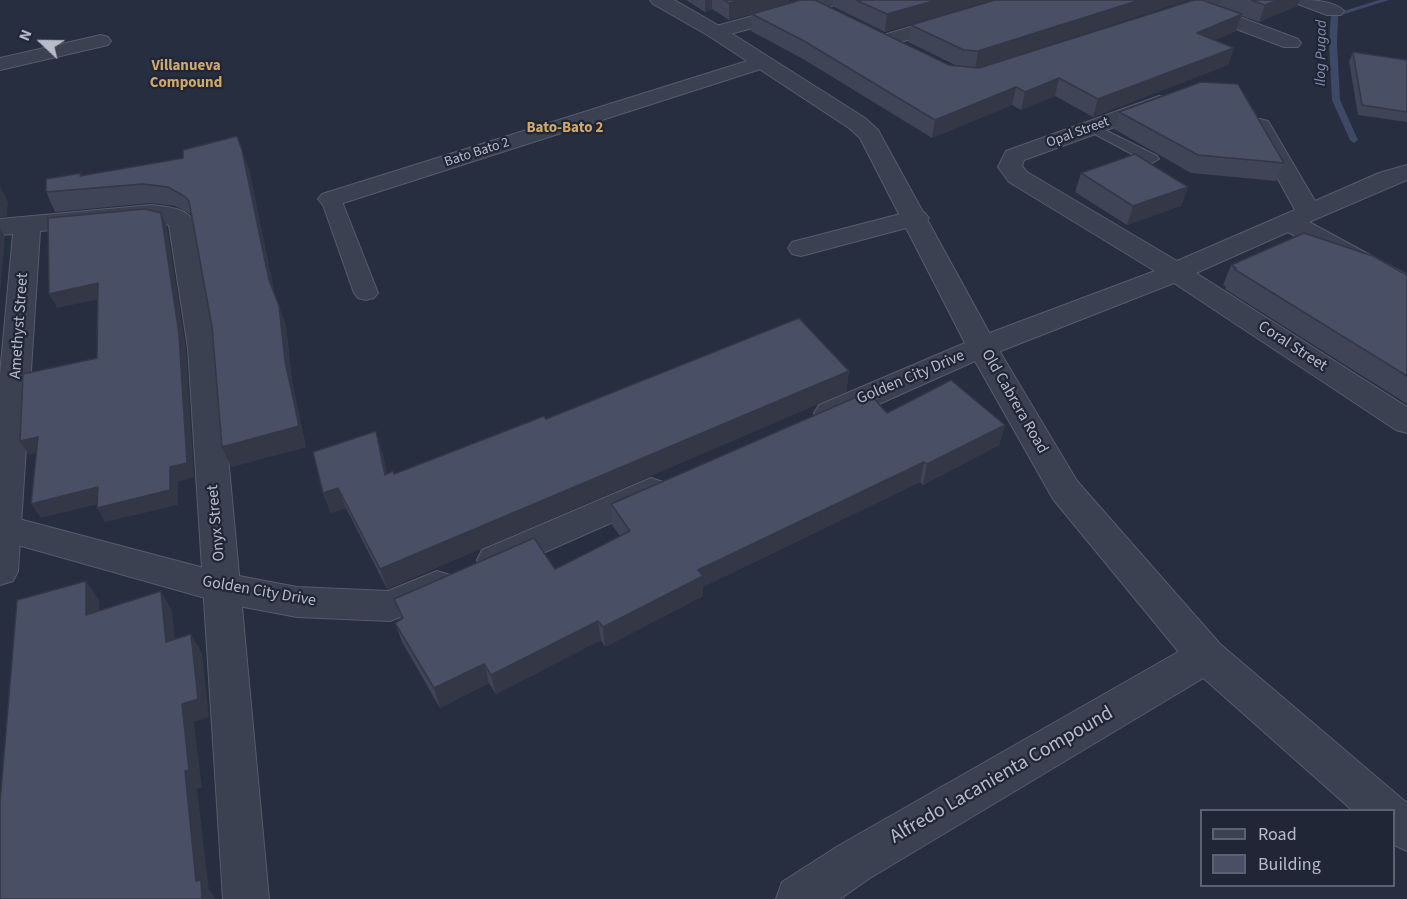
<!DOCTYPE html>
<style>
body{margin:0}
#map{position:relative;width:1407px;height:899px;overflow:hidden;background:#272e40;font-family:"Source Sans 3",sans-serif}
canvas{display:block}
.legend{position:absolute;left:1200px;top:809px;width:195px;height:78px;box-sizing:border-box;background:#202635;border:2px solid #5d6271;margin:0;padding:8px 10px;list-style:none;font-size:18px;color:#b8bcca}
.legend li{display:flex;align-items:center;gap:12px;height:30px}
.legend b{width:30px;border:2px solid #5d6271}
.north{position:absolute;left:12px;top:12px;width:60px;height:60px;-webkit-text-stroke:4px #202635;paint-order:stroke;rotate:292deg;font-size:16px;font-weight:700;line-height:24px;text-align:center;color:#b8bcca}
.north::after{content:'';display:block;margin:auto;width:21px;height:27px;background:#b8bcca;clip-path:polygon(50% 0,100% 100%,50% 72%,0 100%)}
</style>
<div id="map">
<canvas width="1407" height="899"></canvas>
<ul class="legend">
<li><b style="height:8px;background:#3b4150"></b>Road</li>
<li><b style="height:16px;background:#494f64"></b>Building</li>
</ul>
<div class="north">N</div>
</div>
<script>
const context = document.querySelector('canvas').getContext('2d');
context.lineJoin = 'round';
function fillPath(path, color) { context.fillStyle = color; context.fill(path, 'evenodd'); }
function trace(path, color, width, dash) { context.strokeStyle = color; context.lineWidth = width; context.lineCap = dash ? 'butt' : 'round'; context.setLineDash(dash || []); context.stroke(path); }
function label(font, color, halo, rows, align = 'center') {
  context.font = font + ' "Source Sans 3",sans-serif'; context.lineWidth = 4.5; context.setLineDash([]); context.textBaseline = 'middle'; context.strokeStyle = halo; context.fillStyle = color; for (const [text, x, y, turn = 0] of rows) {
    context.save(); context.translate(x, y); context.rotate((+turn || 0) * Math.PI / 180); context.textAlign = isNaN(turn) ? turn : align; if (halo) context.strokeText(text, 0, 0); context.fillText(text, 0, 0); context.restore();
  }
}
const stream = new Path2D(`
 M1379,0H1389L1338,16L1337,44L1340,100L1358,140L1354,143L1350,140L1332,100L1329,44L1331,15Z`);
const service = new Path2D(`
 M1093,124L1157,156L1159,159L1152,163L1147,162L1089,131L1087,128Z`);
const pedestrian = new Path2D(`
 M331,193L338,195L341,199L378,293L374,298L366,300L358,298L354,293L321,199L324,195Z`);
const minor = new Path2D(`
 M811,0H842L839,4L716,38L709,36L706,32L709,28Z
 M999,0H1029L1026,4L891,45H877L874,41L877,37Z
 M1195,0H1224L1221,4L1213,7L1298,39L1301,43L1298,47H1284L1194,13L1166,22L1159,20L1156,16L1159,12Z
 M1295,0C1311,0 1334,0 1344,11L1341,15H1327L1298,4Z
 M101,35L108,37L111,41L108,45L0,70V58Z
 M760,57L767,59L770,63L767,67L340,204L331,207L322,204L318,199L322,194Z
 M1159,96L1167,98L1170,103L1167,108L1024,160L1022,166L1027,172L1177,261L1295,210L1249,126L1252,121L1260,119L1268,121L1315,201L1379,173L1407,165V180L1309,222L1407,275V294L1397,292L1288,232L1196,273L1407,407V433L1396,430L1174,283L993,354L982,357L971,354L967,347L971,340L1155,271L1009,182L998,167L1006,151Z
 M151,205C166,207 185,207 194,221L218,348L269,899H223L188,348L169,225L151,221L40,231L18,571L13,581L0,585V374L13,234L0,235V219Z
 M916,210L925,213L929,218L925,223L801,256L792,254L788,248L792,242Z
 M1206,639L1220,644L1226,656L1220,668L870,878L840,899H776L782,882L838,846L1192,644Z`);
const tertiary = new Path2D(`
 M650,0H674L723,28L865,118L878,130L997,347L1077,481L1220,644L1407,803V851L1394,845V810H1352L1192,668L1053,499L975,361L841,421L830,424L819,421L814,413L819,405L965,343L860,138L849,128L709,36L653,4Z
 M651,478L663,482L668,491L663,500L495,574L482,570L477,560L482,550Z
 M0,514L223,573L297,587L388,591L437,571L450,575L456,586L450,597L390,621L297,617L223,603L0,540Z`);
const wall = new Path2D(`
 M686,0H789V3L949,65L957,66L908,42L911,25L995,0H1188L977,68H979L1219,6L1221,0H1300L1297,6L1259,22L1242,16L1236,31L1215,40L1234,48L1228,65L1093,117L1055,96L1021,110L1012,105L932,138L803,59L751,31L752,14L729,20L712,9L705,12Z
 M833,0H991L885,32L832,6Z
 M1353,52L1407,60V122L1358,115L1349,61Z
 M1119,112L1284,163L1276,181L1191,173L1114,129Z
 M249,169L275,296L286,326L292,382L306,447L231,467L212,327L191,214L175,206L151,203L55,212L46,192L82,176Z
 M1081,173L1188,187L1181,206L1127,225L1075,192Z
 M1231,265L1407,275V404L1225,289L1226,287L1223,285Z
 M849,371L846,392L387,589L346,508L331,513L323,493L382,451L387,474H394L546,419Z
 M887,413L1005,425L999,445L923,485L920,482L703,587V596L605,647L601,640L496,694L489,683L440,708L402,642L395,623L401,620L394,599L555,569L620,536L612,525L611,504Z`);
const shadedWall = new Path2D(`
 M705,0H712V9L705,12Z
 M741,0H789V4L729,20V3Z
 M937,0H991L885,32L887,14Z
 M1140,0H1188L975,69L978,51Z
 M1278,0H1300L1297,6L1259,22L1265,5Z
 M1242,14L1236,31L1191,50L1197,33Z
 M1234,48L1228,65L1093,117L1098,99Z
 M1059,78L1055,96L1021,110L1025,92Z
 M1016,87L1012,105L932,138L935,120Z
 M242,150L249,169L276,299L269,280Z
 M0,186L8,202L7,216L0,218Z
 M1188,187L1181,206L1127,225L1133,206Z
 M161,213L167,227L186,348L194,477L178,482V505L105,522L97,508Z
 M0,228L5,237L0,293Z
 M98,283L105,298L57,308L49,294Z
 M279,306L286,326L292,382L306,447L231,467L222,447L285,361Z
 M849,371L846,392L387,589L380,569Z
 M1005,425L999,445L923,485L927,464Z
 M376,431L382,451L391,495L385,475Z
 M38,437L47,451L29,455L20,441Z
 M924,462L920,482L703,587V596L605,647L603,627L698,570Z
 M98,487L107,502L41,518L31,504Z
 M338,488L346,508L331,513L323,493Z
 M86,581L99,600V634L86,615Z
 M161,591L172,611L177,661L166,642Z
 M598,621L601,640L496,694L491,675Z
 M191,634L202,653L209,717L194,722L202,788L197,789L209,890L214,896V899H202L196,881L185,771L182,704Z
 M484,664L489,683L440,708L434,688Z`);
const building = new Path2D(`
 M724,0H741L729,3Z
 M801,0H815L949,65L979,68L1194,0H1202L1242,14L1197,33L1234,48L1098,99L1059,78L1025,92L1016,87L935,120L804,41L752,14Z
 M856,0H937L887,14Z
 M995,0H1140L978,51L964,50L911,25Z
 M1251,0H1278L1265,5Z
 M1353,52L1407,60V112L1362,105Z
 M1201,82L1238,84L1284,163L1198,155L1119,112Z
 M237,136L242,150L269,280L279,306L285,361L299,426L222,447L212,327L189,201L184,196L168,187L143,184L46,192V179L81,173L80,176L183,158V150Z
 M1135,154L1188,187L1133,206L1081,173Z
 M145,209L161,213L179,334L187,463L170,467V490L97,508L98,487L31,504L38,437L20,441L23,374L97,358L98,283L49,294L48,218Z
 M1304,233L1373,256L1407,275V376L1234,269L1236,268L1231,265Z
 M799,318L849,371L380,569L338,488L323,493L313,452L376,431L385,475L393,471L394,474L544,416L546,419Z
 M951,380L1005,425L927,464L924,462L698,570L703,576L603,627L598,621L491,675L484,664L434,688L395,623L403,618L394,599L534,538L555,569L630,531L611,504L868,392L887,413Z
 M86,581V615L161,591L166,642L191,634L198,699L182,704L189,770L185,771L196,881L201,880L202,899H0V802L17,600Z`);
const farStreetnames = [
 ["Opal Street",1078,133,-20],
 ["Bato Bato 2",477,153,-18]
];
const farWaternames = [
 ["Ilog Pugad",1322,53,-89]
];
const farNeighbourhoodnames = [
 ["Villanueva",186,67],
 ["Compound",186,84],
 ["Bato-Bato 2",565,129]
];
const streetNames = [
 ["Amethyst Street",20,326,-86],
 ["Coral Street",1292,347,33],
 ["Golden City Drive",911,378,-23],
 ["Old Cabrera Road",1014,402,60],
 ["Onyx Street",217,523,-95],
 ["Golden City Drive",259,592,10]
];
const nearStreetnames = [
 ["Alfredo Lacanienta Compound",1002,776,-30]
];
fillPath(stream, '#3e4968');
trace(service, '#565c6a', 2);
trace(pedestrian, '#565c6a', 2);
trace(minor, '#565c6a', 2);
trace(tertiary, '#565c6a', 2);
fillPath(service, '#3b4150');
fillPath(pedestrian, '#3b4150');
fillPath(minor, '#3b4150');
fillPath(tertiary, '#3b4150');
fillPath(wall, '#3f4456');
fillPath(shadedWall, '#333746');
fillPath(building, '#494f64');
trace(building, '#333746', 1.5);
label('14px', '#b8bcca', '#202635', farStreetnames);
label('italic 15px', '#818eb1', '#202635', farWaternames);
label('bold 15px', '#d1a86c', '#202635', farNeighbourhoodnames);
label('16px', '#b8bcca', '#202635', streetNames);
label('20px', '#b8bcca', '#202635', nearStreetnames);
</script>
